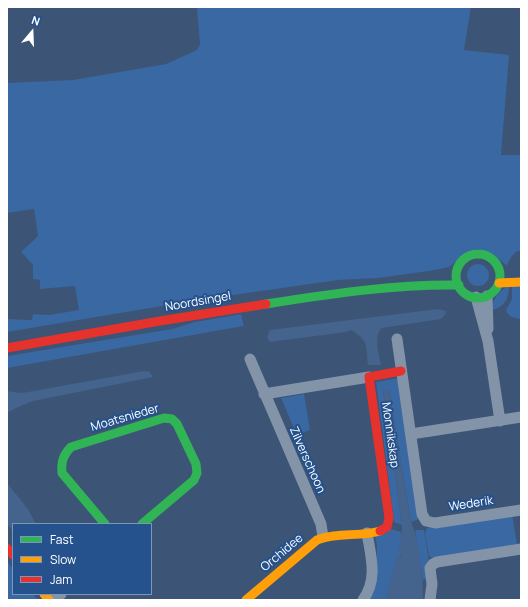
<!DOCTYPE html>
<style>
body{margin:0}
#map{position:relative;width:528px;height:607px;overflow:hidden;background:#3c5475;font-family:Manrope,sans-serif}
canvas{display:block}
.frame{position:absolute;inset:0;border:8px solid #fff;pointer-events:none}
.legend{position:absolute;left:12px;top:523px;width:140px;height:72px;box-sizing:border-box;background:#25518c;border:1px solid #7c97ba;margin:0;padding:5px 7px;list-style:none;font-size:12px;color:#fff}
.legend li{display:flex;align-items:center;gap:8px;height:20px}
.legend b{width:20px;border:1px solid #7c97ba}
.north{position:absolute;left:12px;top:12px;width:40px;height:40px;-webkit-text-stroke:3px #25518c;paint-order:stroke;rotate:19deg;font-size:11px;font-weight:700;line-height:16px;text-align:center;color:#fff}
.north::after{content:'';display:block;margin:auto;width:14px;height:18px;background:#fff;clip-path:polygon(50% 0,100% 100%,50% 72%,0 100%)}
</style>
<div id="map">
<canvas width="528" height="607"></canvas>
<div class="frame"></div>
<ul class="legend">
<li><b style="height:5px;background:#30b455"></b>Fast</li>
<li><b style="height:5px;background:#ff9f0a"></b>Slow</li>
<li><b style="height:5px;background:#e5322d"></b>Jam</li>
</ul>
<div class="north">N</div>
</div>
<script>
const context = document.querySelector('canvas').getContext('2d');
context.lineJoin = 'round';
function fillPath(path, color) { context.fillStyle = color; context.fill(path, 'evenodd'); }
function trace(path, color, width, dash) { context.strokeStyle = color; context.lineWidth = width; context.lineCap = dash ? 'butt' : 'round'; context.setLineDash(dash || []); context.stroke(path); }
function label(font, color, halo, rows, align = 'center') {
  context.font = font + ' Manrope,sans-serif'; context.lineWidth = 4; context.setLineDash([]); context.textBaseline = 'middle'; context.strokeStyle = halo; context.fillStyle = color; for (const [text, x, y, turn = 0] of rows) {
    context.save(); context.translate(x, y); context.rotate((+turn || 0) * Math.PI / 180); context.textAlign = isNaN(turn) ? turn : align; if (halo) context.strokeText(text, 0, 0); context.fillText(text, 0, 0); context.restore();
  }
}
const green = new Path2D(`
 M197,7H471L464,50L509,55L501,155H521V251C513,251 510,259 507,266L493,254L478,249L469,252L449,267L429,271L378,278L338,280L198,300L7,332V312L8,319L32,320L33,314L49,315L79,310L75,286L40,289V280L33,279V265L21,252L38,236L34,209L7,213V83L73,80L166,64L197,50L200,44Z
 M467 275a11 11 0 1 1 22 0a11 11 0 1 1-22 0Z
 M521,284V319C514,318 509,318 506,310L512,299V285Z
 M509,286C509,299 504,308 491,310C493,299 498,291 509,286Z
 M241,314L244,327L243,326L238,327L7,368V356L172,329L195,322Z
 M399,378L422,518L411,522L389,390H383L402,525L394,522L376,382Z
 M304,394L310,430L297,435L281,398Z
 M512,514L517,544L432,558L429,556L425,533L427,528Z
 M391,529L401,532L402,552L387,595L388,600H365L377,567V546L375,534Z
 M415,530H424L431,573L423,581Z
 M7,561L13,569V594H33L38,600L7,599Z`);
const water = new Path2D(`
 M438,309L446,311L445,315L441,319L382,328C373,336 379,354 381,365H368C366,347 369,340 351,330L346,332L270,342L267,337L270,330Z
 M144,371L150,372L153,377L33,401L18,407L7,413V391L21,393L28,392Z
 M383,390H389L411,522C420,543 423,577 423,600H388L387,595L397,556L401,557L402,552L398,551L401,543L402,525Z
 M7,483L28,509L36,524H13V531L7,524Z`);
const street = new Path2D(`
 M487,296L488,329
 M476,297L488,341L500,421
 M397,339L422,514L426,521L435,523L521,510
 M250,359L321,524L323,537
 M264,394L369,377
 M411,434L521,417
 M54,600L61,594
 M363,600C378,579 371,557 367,533
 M430,600L432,584L430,568L433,564L437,562L521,549`);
const fast = new Path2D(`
 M456 276a22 22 0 1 1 44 0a22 22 0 1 1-44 0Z
 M266,304C330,294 395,284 459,285
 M105,524L62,473C61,462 63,455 71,447L164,418L172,419L177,424L196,464L197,473L194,480L142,524`);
const slow = new Path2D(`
 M499,283L521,282
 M44,594L49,600
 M246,600L317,540C336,532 360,537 380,531`);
const jam = new Path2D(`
 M7,348L160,321L266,304
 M380,531L387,527L389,518L369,377L401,371
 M7,548L13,555`);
const streetNames = [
 ["Noordsingel",198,302,-10],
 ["Moatsnieder",125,418,-16],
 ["Monnikskap",390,435,82],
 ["Zilverschoon",307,460,66],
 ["Wederik",471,504,-9],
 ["Orchidee",282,553,-40]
];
fillPath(green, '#3968a2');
fillPath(water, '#44638d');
trace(street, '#8394a9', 11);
trace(fast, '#30b455', 9);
trace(slow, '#ff9f0a', 9);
trace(jam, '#e5322d', 9);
label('12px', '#fff', '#25518c', streetNames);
</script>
